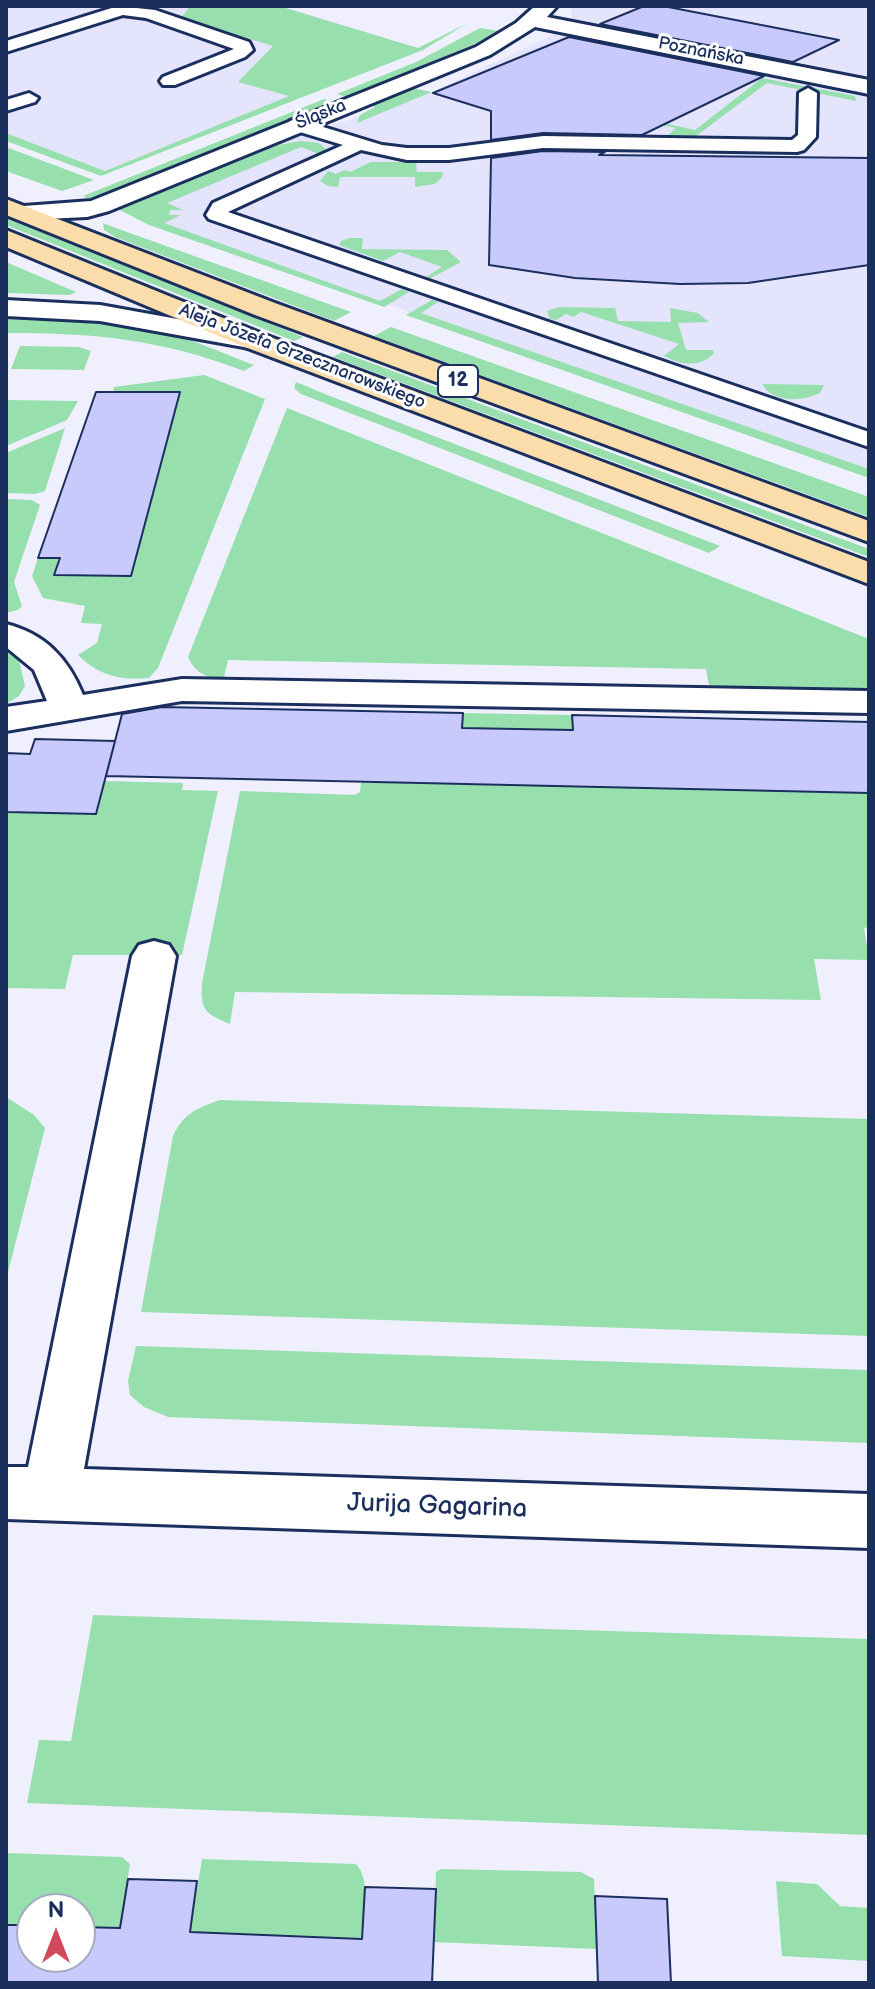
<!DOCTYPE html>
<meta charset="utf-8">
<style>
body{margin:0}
#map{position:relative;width:875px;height:1989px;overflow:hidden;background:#efeffe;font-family:"Balsamiq Sans",sans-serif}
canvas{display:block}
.frame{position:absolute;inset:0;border:8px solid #1b2f5e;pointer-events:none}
.north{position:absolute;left:16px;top:1893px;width:80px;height:80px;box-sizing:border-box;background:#fff;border:2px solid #a4acbf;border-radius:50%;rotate:0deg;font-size:22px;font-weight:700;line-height:32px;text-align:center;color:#1b2f5e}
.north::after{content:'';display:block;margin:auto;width:28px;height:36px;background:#d1495b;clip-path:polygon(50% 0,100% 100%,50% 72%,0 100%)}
</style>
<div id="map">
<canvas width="875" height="1989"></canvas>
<div class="frame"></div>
<div class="north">N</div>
</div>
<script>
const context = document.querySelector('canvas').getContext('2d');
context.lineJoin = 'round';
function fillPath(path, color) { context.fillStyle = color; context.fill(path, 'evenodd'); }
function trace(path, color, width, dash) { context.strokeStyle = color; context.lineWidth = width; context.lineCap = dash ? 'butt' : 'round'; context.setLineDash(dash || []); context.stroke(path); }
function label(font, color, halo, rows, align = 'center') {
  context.font = font + ' "Balsamiq Sans",sans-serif'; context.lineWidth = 6; context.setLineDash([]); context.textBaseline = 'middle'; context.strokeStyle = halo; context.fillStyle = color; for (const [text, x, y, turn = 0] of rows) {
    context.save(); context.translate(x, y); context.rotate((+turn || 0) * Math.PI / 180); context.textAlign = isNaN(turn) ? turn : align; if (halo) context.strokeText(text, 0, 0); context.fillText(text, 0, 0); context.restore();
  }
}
const built = new Path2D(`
 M6,6H279L411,46L105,171L6,133Z
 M572,6H869V477L122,209L268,147L432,92L553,35L571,18Z`);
const green = new Path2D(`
 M190,6H279L418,48L468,23L423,50L101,176L6,141V133L105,171L289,96L238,82L273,46L181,18Z
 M480,28L500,31L479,42L346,97L337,94L416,62Z
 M762,78L855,96L856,101L767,83L696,136L666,137L676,128L572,106L577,104L695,130Z
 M412,88L432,92L357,123L360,115L375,107L371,105Z
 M324,99L331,102L90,199L83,196Z
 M300,141L319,143L326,149L319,154L301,147L167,203L183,210H170L169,215H181L164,223L380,301L402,289L409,292L384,307L149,225L118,209L268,147Z
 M6,147L94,180L62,191L6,171Z
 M371,162H416L417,172H443L442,177L435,184L415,187V177H340L338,187L328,186L320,181L328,171L336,174L345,170L350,172Z
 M6,218L303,337L294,341L6,225Z
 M103,223L113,227L351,312L334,321L115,237L104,230Z
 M349,238H363L362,249L447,250L461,262L431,278L426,277L442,267L400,252L383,261L339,245L341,241Z
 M6,262L76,292L70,295L6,293Z
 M432,300L438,302L421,313L869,469V478L406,315Z
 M559,307L615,308L618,321L671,322L670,308L698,313L709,322L678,323L686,350H713L714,353C701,368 680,365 664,356L679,344L581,312L573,317L566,314L556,320L550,319L547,311Z
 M6,313C51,314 98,316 142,326C181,334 217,351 254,365L244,371C160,339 95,333 6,333Z
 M391,327L869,497V517L374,336Z
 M20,346L79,347L91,351L84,370L11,369Z
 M342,352L869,549V557L333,357Z
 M204,375L265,399L158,668L149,678C122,681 97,675 78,655L97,643L102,624L81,623L85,606L43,598L32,576L38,558H60L55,575H131L179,393L113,392L114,387Z
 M296,382L330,396L720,546L709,553L301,394L294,388Z
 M762,384L824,385L820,393C802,402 773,403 762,384Z
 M6,400L78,401L67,420L6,446Z
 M287,408L869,639V692L710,691L706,669L228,660L223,681C206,677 195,673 188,657Z
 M65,428L45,491L35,494L6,493V453Z
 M6,499L32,500L40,505L14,582L22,606L18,610L6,613Z
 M6,650L19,660L25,686L19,696L6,704Z
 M463,713L572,715L573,730L462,728Z
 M104,781L183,783L182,790L218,791L182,955H73L65,989L6,988V812L95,814Z
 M361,782L869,793V927L864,928L869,960L814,959L821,1000L235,992L230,1024C206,1014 200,1011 202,983L240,791L355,795L360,792Z
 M6,1097L34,1115L45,1128L6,1280Z
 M220,1100L869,1119V1336L141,1312L173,1136C183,1114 197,1108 220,1100Z
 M136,1346L869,1370V1443L168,1417L144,1407L130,1395L128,1381Z
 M93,1615L869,1639V1835L27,1803L39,1740L71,1741Z
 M6,1853L122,1857L130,1864L120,1928L80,1927V1909H32V1925H6Z
 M202,1859L356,1864C372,1881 363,1917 362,1939L190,1932Z
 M441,1869L581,1872L594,1879L597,1949L434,1942L436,1872Z
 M776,1881L817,1884L840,1906L869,1908V1961L782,1956Z`);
const building = new Path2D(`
 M644,6H663L839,40L793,62L600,24Z
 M569,37L764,76L642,135L543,133L491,140V111L433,93Z
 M543,151L605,152L599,155L869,158V265L748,283L680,284L575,278L489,265L491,158Z
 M96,392H180L131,576L54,575L60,558H38Z
 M162,707L463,713L462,728L573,730L572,715L869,722V793L106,776L122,714Z
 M35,739L115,741L96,814L6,812V753L30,754Z
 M128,1879L197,1881L190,1932L362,1939L365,1887L436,1889L432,1983H6V1925H32V1957H80V1927L120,1928Z
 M595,1896L667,1899L671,1983H598Z`);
const service = new Path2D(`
 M118,6L155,10L249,42L253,50L245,57L175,85H163L160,81L163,77L234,49L146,18L123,15L6,52V41Z
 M808,88L817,93L816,137L804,150L797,152L543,148L449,160H407L361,150L228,212L869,432V447L209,219L206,215L213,203L343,145L290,129L288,125L290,121L297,119L382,145L407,148H449L543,136L792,140L798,135L799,93Z
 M29,93L38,98L35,102L6,111V100Z`);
const minor = new Path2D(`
 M535,6H557L547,17L869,80V94L535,27L490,55L109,211L87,217L24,220L15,218L12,213L15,208L24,206L91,201L476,47L516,23Z
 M6,624C45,634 68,658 83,695L182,679L869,691V713L182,701L6,731V707L47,701L34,670L6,647Z
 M154,941L169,945L176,956L84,1469L869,1494V1548L6,1519V1467H28L132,956L139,945Z`);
const tertiary = new Path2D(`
 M6,300L100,305L255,333L265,335L269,341L265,347L255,349L100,321L6,316Z`);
const primary = new Path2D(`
 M6,199L275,303L869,521V542L255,315L6,215Z
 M6,230L265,335L869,562V584L245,347L6,247Z`);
const farStreetnames = [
 ["Poznańska",701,52,11],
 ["Śląska",321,115,-22],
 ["Aleja Józefa Grzecznarowskiego",302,357,21]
];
const shields = [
 [458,381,40]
];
const shieldNames = [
 ["12",458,381]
];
const nearStreetnames = [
 ["Jurija Gagarina",437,1507,2]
];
fillPath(built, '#e4e4fd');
fillPath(green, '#97e0ae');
fillPath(building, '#c9cafc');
trace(building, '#1b2f5e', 2);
trace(service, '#1b2f5e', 6);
trace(minor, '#1b2f5e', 6);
trace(tertiary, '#1b2f5e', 6);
trace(primary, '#1b2f5e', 6);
fillPath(service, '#fff');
fillPath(minor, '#fff');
fillPath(tertiary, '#fff');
fillPath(primary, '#faddab');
label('18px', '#1b2f5e', '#fff', farStreetnames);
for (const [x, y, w] of shields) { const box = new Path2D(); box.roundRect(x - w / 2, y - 16, w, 32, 6); context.fillStyle = '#fff'; context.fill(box); trace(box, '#1b2f5e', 2); }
label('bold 20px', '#1b2f5e', null, shieldNames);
label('26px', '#1b2f5e', '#fff', nearStreetnames);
</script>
